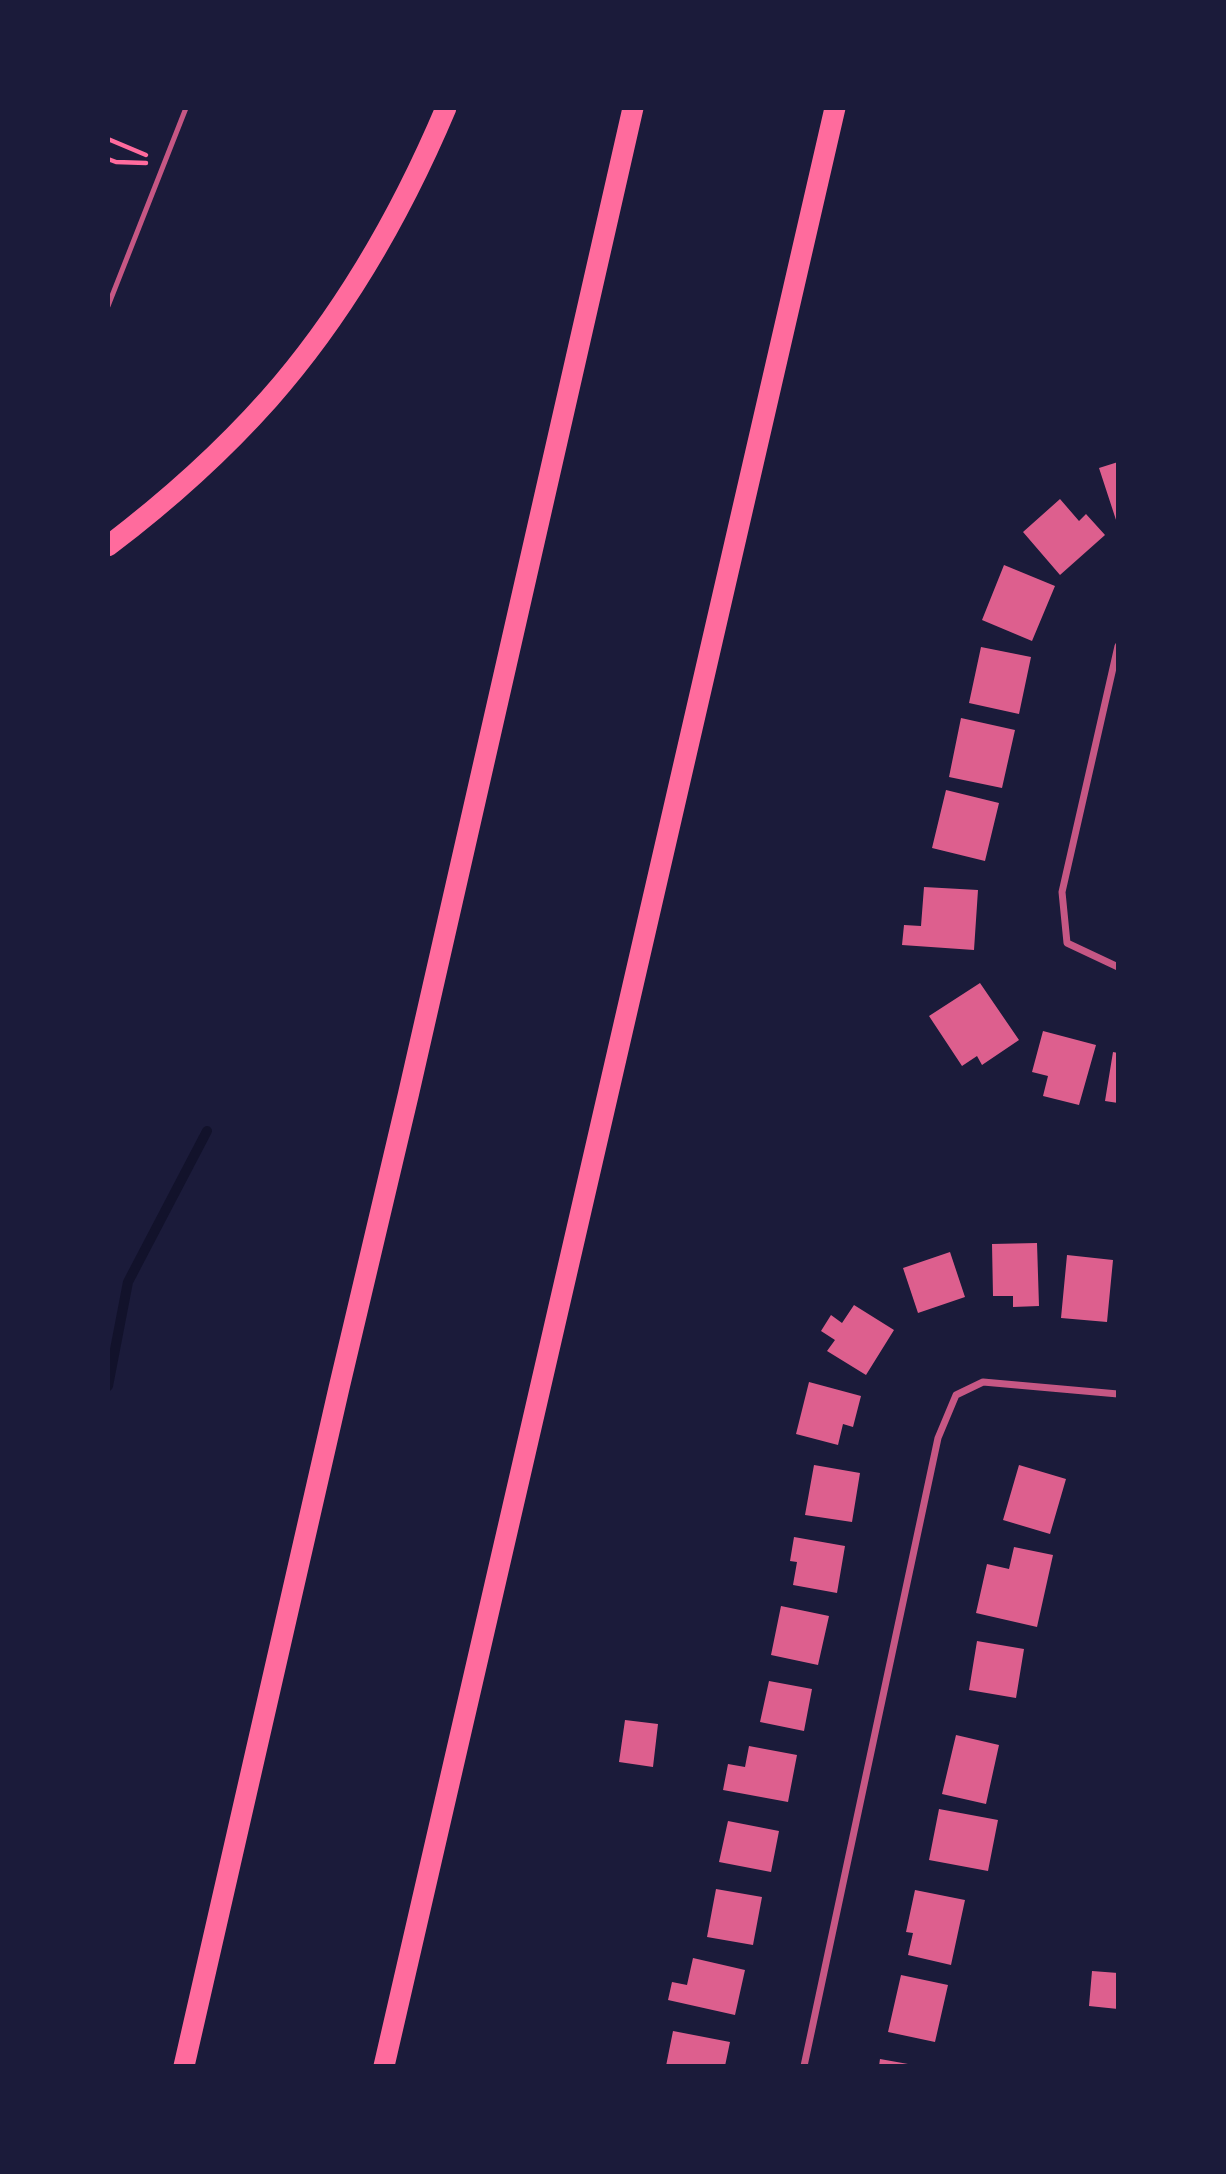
<!DOCTYPE html>
<style>
body{margin:0}
#map{position:relative;width:1226px;height:2174px;overflow:hidden;background:#1b1b3a;font-family:Inter,sans-serif}
canvas{display:block}
.frame{position:absolute;inset:0;border:110px solid #1b1b3a;pointer-events:none}
</style>
<div id="map">
<canvas width="1226" height="2174"></canvas>
<div class="frame"></div>
</div>
<script>
const context = document.querySelector('canvas').getContext('2d');
context.lineJoin = 'round';
function trace(path, color, width, dash) { context.strokeStyle = color; context.lineWidth = width; context.lineCap = dash ? 'butt' : 'round'; context.setLineDash(dash || []); context.stroke(path); }
function fillPath(path, color) { context.fillStyle = color; context.fill(path, 'evenodd'); }
const stream = new Path2D(`
 M108,1386L128,1282L207,1131`);
const building = new Path2D(`
 M1118,462V523H1117L1099,468Z
 M1060,499L1079,521L1086,514L1105,535L1060,575L1023,532Z
 M1004,565L1055,586L1032,641L982,620Z
 M981,647L1031,657L1019,714L969,703Z
 M961,718L1015,730L1002,788L949,777Z
 M946,790L999,803L985,861L932,848Z
 M924,887L978,890L974,950L902,945L904,925L921,926Z
 M980,983L1019,1040L982,1065L977,1056L962,1066L929,1016Z
 M1043,1031L1096,1045L1079,1105L1043,1096L1048,1076L1032,1072Z
 M1113,1052L1118,1053V1103L1105,1101Z
 M1037,1243L1039,1306L1013,1307V1296H993L992,1244Z
 M950,1252L965,1297L918,1313L903,1268Z
 M1067,1255L1113,1260L1107,1322L1061,1318Z
 M854,1305L894,1330L866,1375L827,1351L835,1340L821,1331L831,1315L842,1323Z
 M809,1382L861,1396L853,1427L843,1424L838,1445L796,1434Z
 M814,1465L860,1473L852,1522L805,1515Z
 M1019,1465L1066,1479L1050,1534L1003,1520Z
 M794,1537L845,1546L837,1593L793,1585L797,1562L790,1561Z
 M1014,1547L1053,1555L1037,1627L976,1613L987,1564L1009,1569Z
 M781,1606L829,1616L818,1665L771,1655Z
 M977,1641L1024,1649L1016,1698L969,1690Z
 M769,1681L812,1689L804,1731L760,1722Z
 M625,1720L658,1724L653,1767L619,1762Z
 M956,1735L999,1745L986,1804L942,1794Z
 M749,1746L797,1755L788,1802L723,1790L728,1764L745,1767Z
 M939,1809L998,1820L988,1871L929,1860Z
 M728,1821L779,1831L771,1872L719,1862Z
 M716,1889L762,1897L753,1945L707,1937Z
 M915,1890L965,1900L951,1965L908,1955L913,1933L906,1932Z
 M693,1958L745,1970L735,2015L668,2000L672,1982L687,1985Z
 M1092,1971L1118,1973V2009L1089,2006Z
 M901,1975L948,1985L935,2042L888,2032Z
 M673,2031L730,2042L725,2066H666Z
 M880,2059L908,2064V2066H879Z`);
const path = new Path2D(`
 M108,139L146,155
 M108,159L116,162L146,163`);
const service = new Path2D(`
 M108,306L186,108`);
const minor = new Path2D(`
 M1118,646L1062,892L1067,943L1118,967
 M804,2066L938,1438L956,1395L983,1382L1118,1394`);
const motorway = new Path2D(`
 M108,546C166,502 221,453 269,399C344,314 402,212 446,108
 M184,2066L339,1388L408,1096L633,108
 M384,2066L835,108`);
trace(stream, '#12122b', 10);
fillPath(building, '#dd5f8e');
trace(path, '#ff6b9d', 4.5);
trace(service, '#c65784', 5);
trace(minor, '#c65784', 7);
trace(motorway, '#ff6b9d', 21);
</script>
